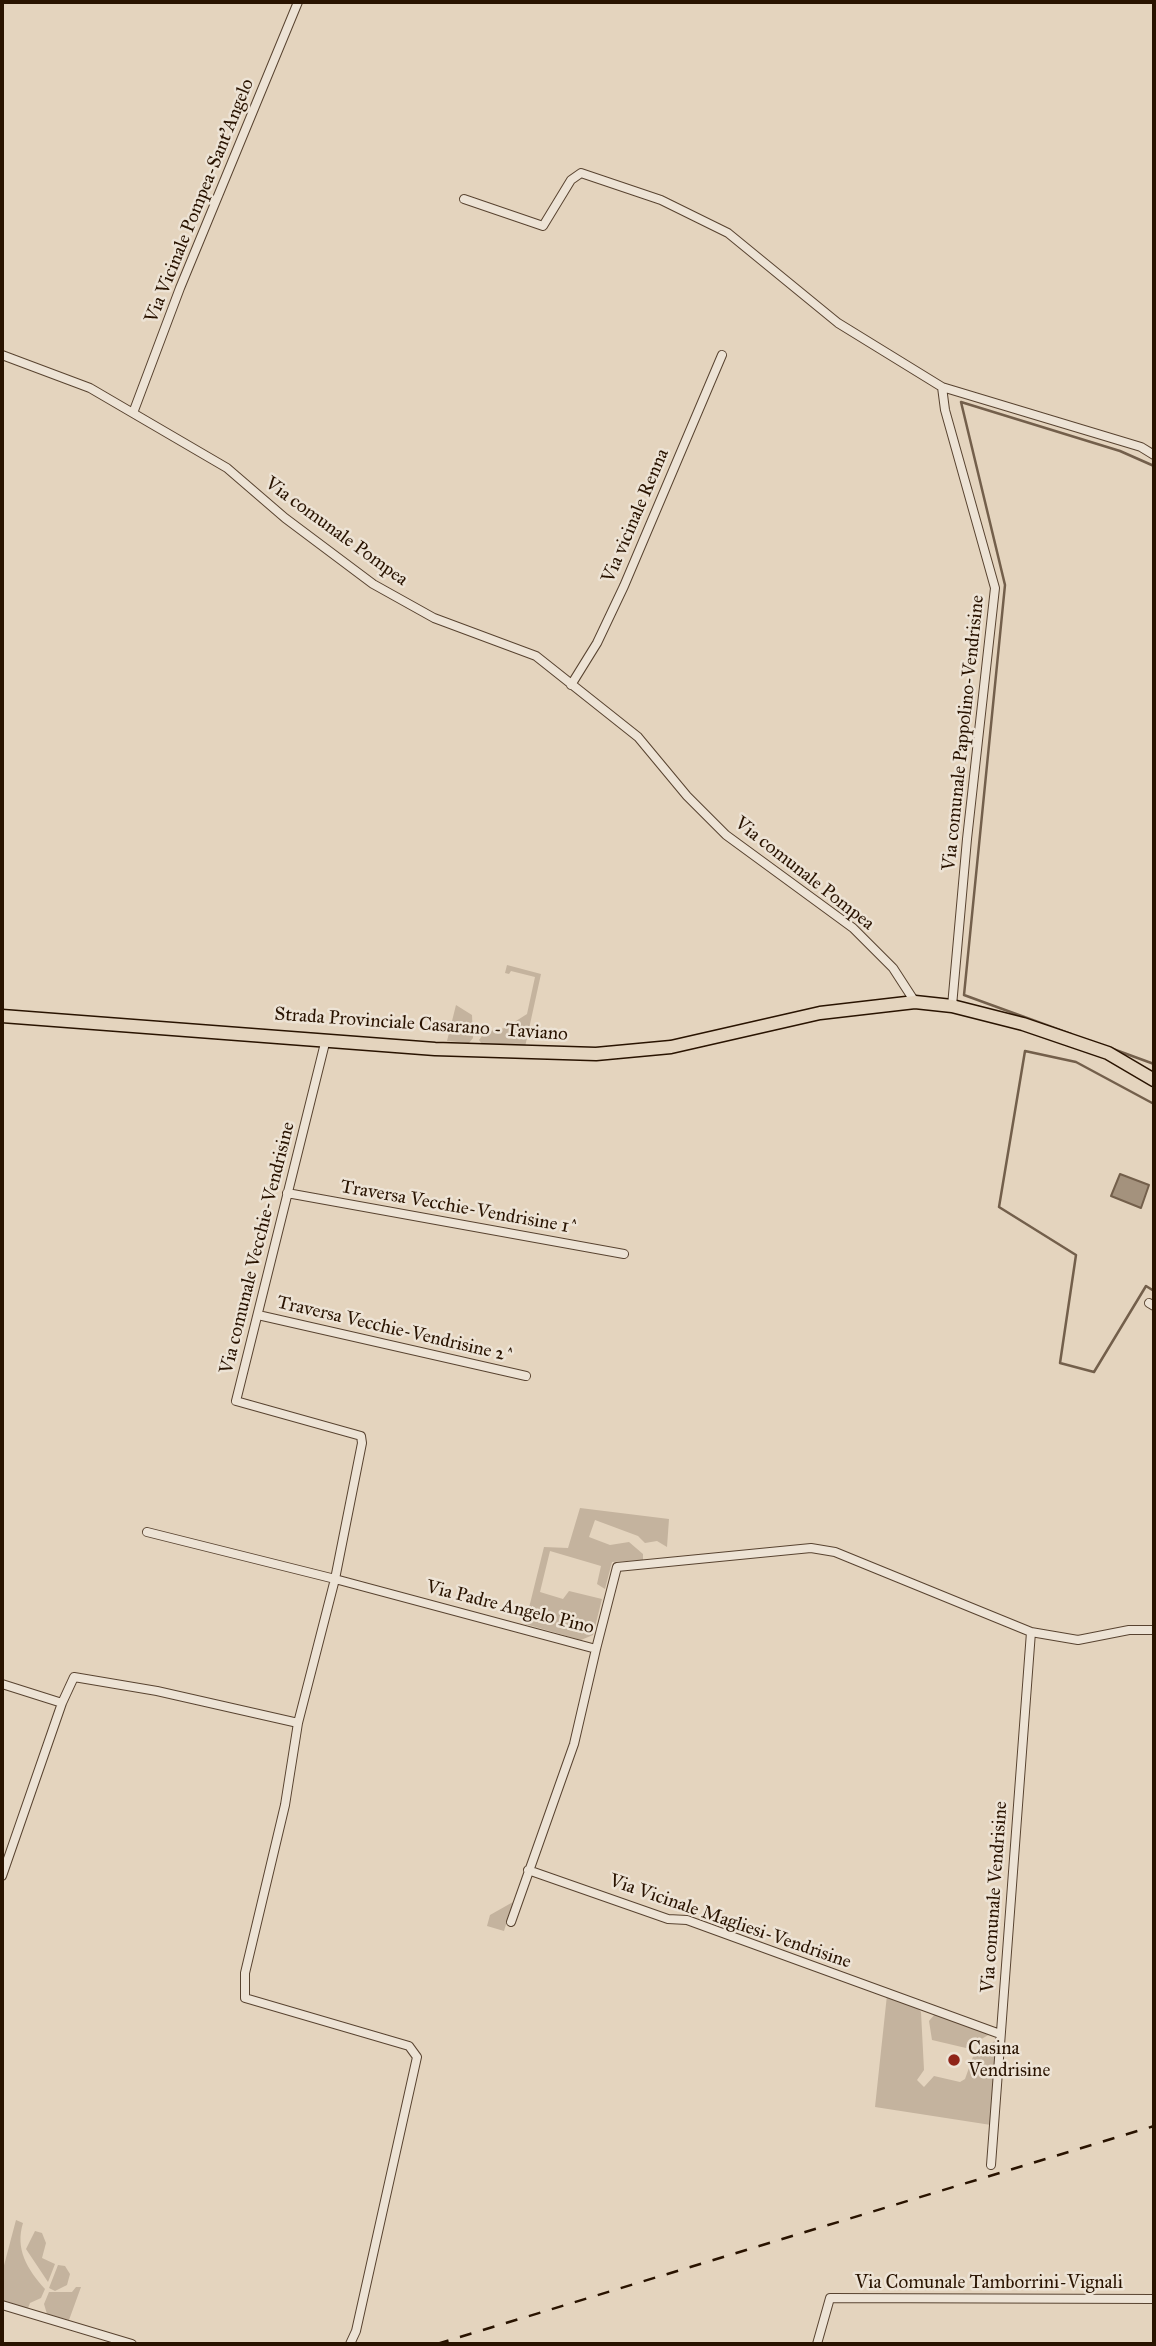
<!DOCTYPE html>
<style>
body{margin:0}
#map{position:relative;width:1156px;height:2346px;overflow:hidden;background:#e4d4be;font-family:"IM FELL Great Primer",serif}
canvas{display:block}
.frame{position:absolute;inset:0;border:4px solid #291300;pointer-events:none}
</style>
<div id="map">
<canvas width="1156" height="2346"></canvas>
<div class="frame"></div>
</div>
<script>
const context = document.querySelector('canvas').getContext('2d');
context.lineJoin = 'round';
function fillPath(path, color) { context.fillStyle = color; context.fill(path, 'evenodd'); }
function trace(path, color, width, dash) { context.strokeStyle = color; context.lineWidth = width; context.lineCap = dash ? 'butt' : 'round'; context.setLineDash(dash || []); context.stroke(path); }
function label(font, color, halo, rows, align = 'center') {
  context.font = font + ' "IM FELL Great Primer",serif'; context.lineWidth = 5; context.setLineDash([]); context.textBaseline = 'middle'; context.strokeStyle = halo; context.fillStyle = color; for (const [text, x, y, turn = 0] of rows) {
    context.save(); context.translate(x, y); context.rotate((+turn || 0) * Math.PI / 180); context.textAlign = isNaN(turn) ? turn : align; if (halo) context.strokeText(text, 0, 0); context.fillText(text, 0, 0); context.restore();
  }
}
const green = new Path2D(`
 M507,965L541,974L525,1047L482,1044L479,1040L485,1032L505,1028L527,1014L535,977L511,971L509,974L505,973Z
 M456,1005L472,1015L473,1038L469,1043L447,1041Z
 M580,1508L669,1519L667,1547L657,1541L645,1543L638,1536L595,1520L589,1537L610,1545L629,1542L643,1554V1560L612,1562L605,1589L597,1584L601,1566L550,1551L540,1592L563,1599L569,1591L602,1599L593,1635L581,1640L525,1624L544,1547L568,1548Z
 M513,1902L504,1931L487,1926L490,1915Z
 M887,1995L917,2007L921,2012L924,2070L917,2080L924,2087L934,2076L960,2082L965,2079L975,2051L997,2040L991,2125L875,2107Z
 M935,2014L990,2034L966,2048L932,2040L929,2021Z
 M16,2220L23,2223C15,2249 27,2269 45,2289L41,2298L30,2303L28,2308L2,2302V2273Z
 M35,2231L42,2233L46,2243L42,2258L55,2264L48,2282L26,2249Z
 M58,2265L65,2266L70,2274L67,2285L55,2291L49,2288Z
 M76,2287H81L69,2320L47,2314L44,2304L49,2292H72Z`);
const water = new Path2D(`
 M1120,1174L1149,1185L1141,1208L1111,1196Z`);
const stream = new Path2D(`
 M961,402L1005,585L964,995L1071,1034
 M961,402L1120,451L1154,466
 M1113,1049L1154,1064
 M1154,1104L1076,1062L1025,1051L999,1207L1076,1255L1060,1363L1094,1372L1146,1286L1154,1291`);
const minor = new Path2D(`
 M464,199L543,226L571,180L581,173L661,200L728,233L838,323L942,387L1141,447L1154,455
 M2,355L90,388L227,468L285,518L373,584L434,618L536,656L638,737L687,796L726,835L853,928L893,968L915,1002
 M942,387L945,410L995,588L967,839L952,1006
 M133,413L180,288L298,2
 M571,685L597,643L624,586L722,355
 M287,1193L624,1254
 M1149,1303L1154,1306
 M258,1315L526,1376
 M147,1532L335,1579L362,1443L361,1436L236,1401L326,1039
 M2,1684L62,1703L74,1677L157,1691L298,1723L335,1579L596,1649L617,1567L811,1548L835,1552L1031,1632L1078,1640L1129,1630H1154
 M298,1723L285,1805L245,1973V1998L409,2046L417,2057L356,2331L350,2344
 M528,1870L668,1919L687,1920L1000,2034
 M2,1876L62,1703
 M511,1922L574,1744L596,1649
 M991,2165L1031,1632
 M2,2305L132,2344
 M817,2344L830,2298L1154,2299`);
const primary = new Path2D(`
 M2,1016L435,1049L596,1054L671,1047L820,1013L915,1002L952,1006L1023,1024L1108,1053L1154,1080`);
const rail = new Path2D(`
 M437,2344L1154,2126`);
const markers = [
 [954,2060,7,"#8f2418"]
];
const streetNames = [
 ["Via Vicinale Pompea-Sant'Angelo",200,201,-68],
 ["Via vicinale Renna",636,516,-67],
 ["Via comunale Pompea",336,532,36],
 ["Via comunale Pappolino-Vendrisine",964,733,-84],
 ["Via comunale Pompea",804,874,38],
 ["Strada Provinciale Casarano - Taviano",421,1025,4],
 ["Traversa Vecchie-Vendrisine 1^",459,1208,10],
 ["Via comunale Vecchie-Vendrisine",258,1248,-76],
 ["Traversa Vecchie-Vendrisine 2^",395,1330,13],
 ["Via Padre Angelo Pino",510,1608,14],
 ["Via comunale Vendrisine",995,1897,-86],
 ["Via Vicinale Magliesi-Vendrisine",730,1922,19],
 ["Via Comunale Tamborrini-Vignali",989,2283]
];
const poiNames = [
 ["Casina",968,2049],
 ["Vendrisine",968,2071]
];
fillPath(green, '#c4b39e');
fillPath(water, '#a4927d');
trace(water, '#735f4b', 2);
trace(stream, '#735f4b', 2.5);
trace(minor, '#584330', 10);
trace(primary, '#291300', 15);
trace(minor, '#ede3d5', 8);
trace(primary, '#e4d4be', 12);
trace(rail, '#291300', 2.5, [12, 12]);
for (const [x, y, r, color] of markers) { const dot = new Path2D(); dot.arc(x, y, r, 0, 2 * Math.PI); context.fillStyle = color; context.fill(dot); trace(dot, '#ede3d5', 2.5); }
label('19px', '#291300', '#ede3d5', streetNames);
label('19px', '#291300', '#ede3d5', poiNames, 'left');
</script>
